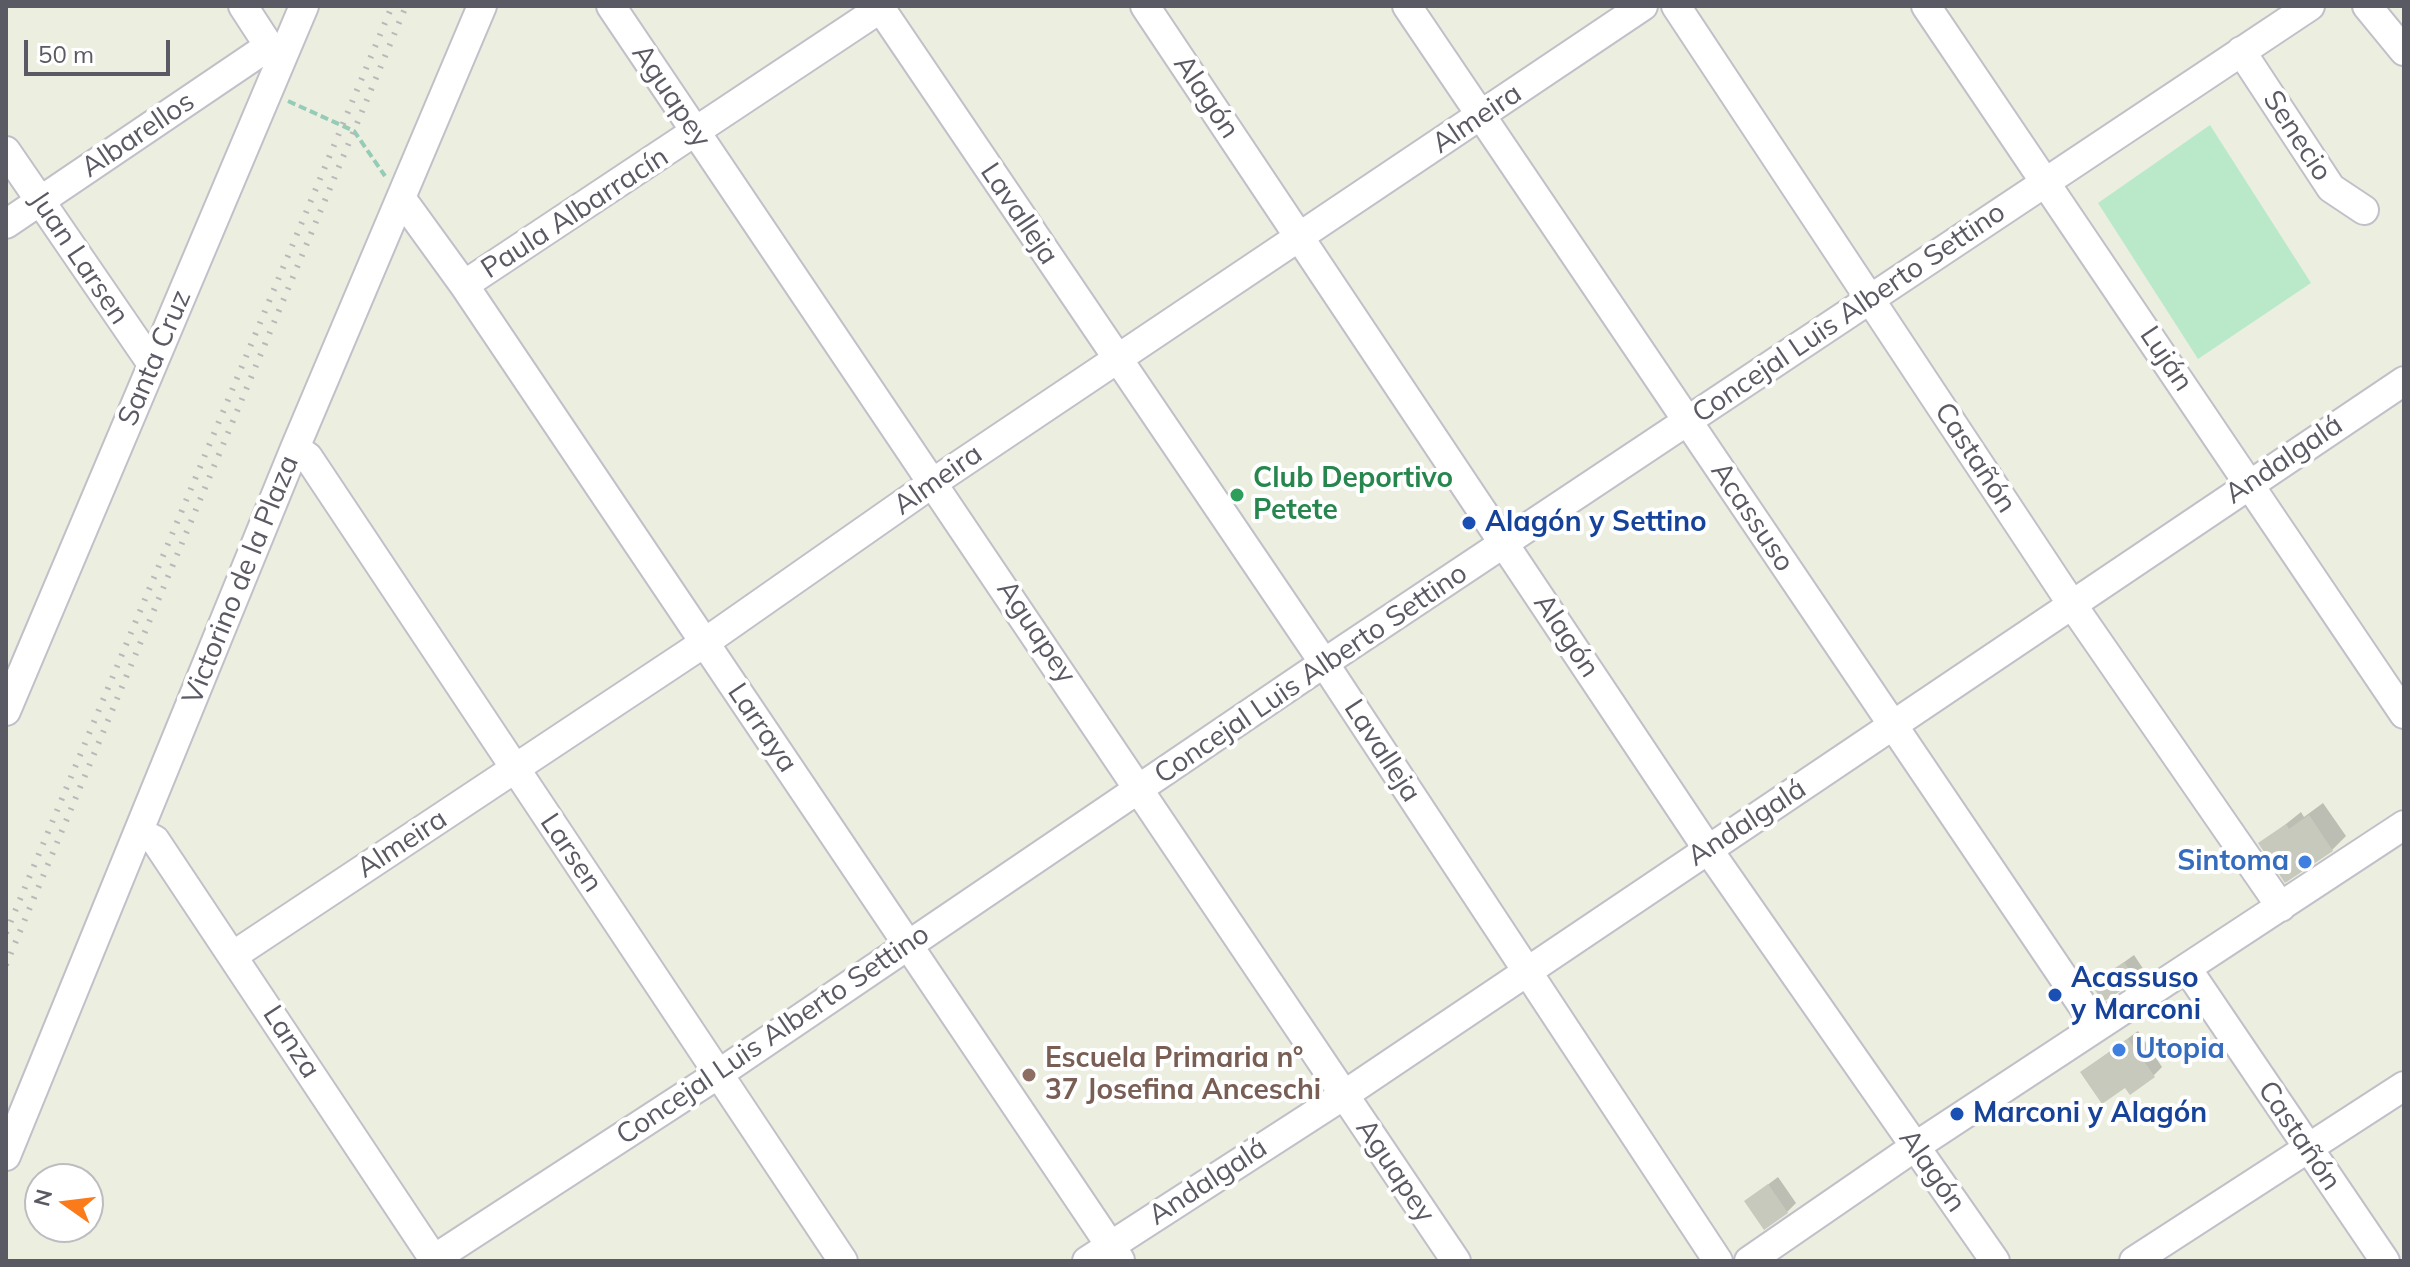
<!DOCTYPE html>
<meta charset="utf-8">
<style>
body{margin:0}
#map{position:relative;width:2410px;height:1267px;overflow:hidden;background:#eceee0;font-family:Mulish,sans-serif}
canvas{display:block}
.frame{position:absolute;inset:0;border:8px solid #595a63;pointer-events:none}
.north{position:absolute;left:24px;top:1163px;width:80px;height:80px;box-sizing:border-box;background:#fff;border:2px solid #bdbdc1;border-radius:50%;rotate:284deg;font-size:22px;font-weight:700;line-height:32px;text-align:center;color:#595a63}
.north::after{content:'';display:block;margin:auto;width:28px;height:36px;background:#fb7b1a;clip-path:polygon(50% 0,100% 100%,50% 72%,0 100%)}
.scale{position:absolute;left:24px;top:40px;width:146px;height:36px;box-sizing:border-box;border:4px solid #595a63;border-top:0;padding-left:10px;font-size:24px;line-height:28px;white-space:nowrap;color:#595a63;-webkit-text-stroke:6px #fff;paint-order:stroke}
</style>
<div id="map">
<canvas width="2410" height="1267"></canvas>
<div class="frame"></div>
<div class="north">N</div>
<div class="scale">50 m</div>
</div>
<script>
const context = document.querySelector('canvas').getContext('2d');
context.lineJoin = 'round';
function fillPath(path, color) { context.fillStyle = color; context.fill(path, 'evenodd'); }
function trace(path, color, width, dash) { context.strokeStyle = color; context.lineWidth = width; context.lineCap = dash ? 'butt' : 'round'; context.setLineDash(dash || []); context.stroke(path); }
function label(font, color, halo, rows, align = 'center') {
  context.font = font + ' Mulish,sans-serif'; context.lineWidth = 8; context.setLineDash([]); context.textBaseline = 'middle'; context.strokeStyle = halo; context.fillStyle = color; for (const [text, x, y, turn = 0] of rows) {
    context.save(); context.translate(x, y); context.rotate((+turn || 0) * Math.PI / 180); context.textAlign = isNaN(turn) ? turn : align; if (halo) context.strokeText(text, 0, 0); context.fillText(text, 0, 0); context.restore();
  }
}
const green = new Path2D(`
 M2210,125L2311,283L2198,359L2098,203Z`);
const shadow = new Path2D(`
 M2323,803L2346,836L2332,850L2261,844L2301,812L2304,817Z
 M2134,955L2144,970L2135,979L2094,984Z
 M2138,1031L2162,1067L2153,1076L2125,1085L2082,1072Z
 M1778,1177L1796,1203L1787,1212L1746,1201Z`);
const building = new Path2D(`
 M2309,815L2333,851L2285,883L2258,843L2286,824L2289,829Z
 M2124,962L2136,981L2103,1002L2091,984Z
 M2128,1039L2155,1077L2130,1095L2125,1088L2102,1104L2080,1072Z
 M1768,1184L1788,1213L1764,1230L1744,1201Z`);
const path = new Path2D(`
 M288,101L354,131L385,176`);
const minor = new Path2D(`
 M243,6L269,46L284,53
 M611,6L1456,1261
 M879,6L1324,663L1718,1261
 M1145,6L1707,848L1995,1261
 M1407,6L2097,1027
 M1676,6L2071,603L2281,907
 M1926,6L2404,714
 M2367,6L2404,51
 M2241,51L2331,188L2364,210
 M6,151L152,364
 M401,198L464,285L1120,1260
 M6,224L269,46
 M464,285L884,6
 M295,448L308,457L843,1261
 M6,711L304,6
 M139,832L155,840L435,1261
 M234,955L704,643L934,482L1643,6
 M2188,970L2385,1261
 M6,1156L295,448L482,6
 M431,1261L720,1073L1324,663L2310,6
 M1087,1261L1344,1095L2404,381
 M1749,1261L1916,1146L2404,825
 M2134,1261L2404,1086`);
const rail = new Path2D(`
 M6,933L392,6
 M6,965L406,6`);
const markers = [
 [1237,495,8,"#2e9e5b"],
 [1469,523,8,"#1a4fb4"],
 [2305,862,8,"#3f7fe0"],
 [2055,995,8,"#1a4fb4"],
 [2119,1050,8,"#3f7fe0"],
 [1029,1075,8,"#8d6e63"],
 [1957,1114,8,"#1a4fb4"]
];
const streetNames = [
 ["Aguapey",671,96,56],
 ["Alagón",1206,97,56],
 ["Almeira",1477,119,-34],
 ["Albarellos",138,135,-34],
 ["Senecio",2297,136,57],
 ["Paula Albarracín",575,213,-33],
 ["Lavalleja",1019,214,56],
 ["Juan Larsen",79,258,56],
 ["Concejal Luis Alberto Settino",1849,313,-34],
 ["Santa Cruz",155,358,-67],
 ["Luján",2166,359,56],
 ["Castañón",1975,458,57],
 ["Andalgalá",2284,460,-34],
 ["Almeira",938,480,-35],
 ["Acassuso",1752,517,56],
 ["Victorino de la Plaza",241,580,-68],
 ["Aguapey",1036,632,56],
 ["Alagón",1566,636,56],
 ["Concejal Luis Alberto Settino",1311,674,-34],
 ["Larraya",762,728,56],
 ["Lavalleja",1382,751,57],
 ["Andalgalá",1747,823,-33],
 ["Almeira",402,844,-33],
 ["Larsen",571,853,56],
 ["Concejal Luis Alberto Settino",773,1035,-34],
 ["Lanza",291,1042,57],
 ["Castañón",2299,1136,56],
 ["Aguapey",1395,1171,56],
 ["Alagón",1932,1171,55],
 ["Andalgalá",1208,1182,-33]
];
const leisureNames = [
 ["Club Deportivo",1253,479],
 ["Petete",1253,511]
];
const transitNames = [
 ["Alagón y Settino",1485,523],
 ["Acassuso",2071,979],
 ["y Marconi",2071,1011],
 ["Marconi y Alagón",1973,1114]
];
const shopNames = [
 ["Sintoma",2289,862],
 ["Utopia",2135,1050,"left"]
];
const educationNames = [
 ["Escuela Primaria n°",1045,1059],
 ["37 Josefina Anceschi",1045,1091]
];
fillPath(green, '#bae9ca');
fillPath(shadow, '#0003');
fillPath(building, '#c8c9bd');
trace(minor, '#c0c0c9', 32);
trace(path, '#94ccb7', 4, [8, 4]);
trace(minor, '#fff', 28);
trace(rail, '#b9b9ba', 6, [2, 10]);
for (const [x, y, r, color] of markers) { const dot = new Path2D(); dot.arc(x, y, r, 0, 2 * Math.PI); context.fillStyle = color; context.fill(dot); trace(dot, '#fff', 3); }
label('28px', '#595a63', '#fff', streetNames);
label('bold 28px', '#27864d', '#fff', leisureNames, 'left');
label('bold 28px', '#164399', '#fff', transitNames, 'left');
label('bold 28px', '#366cbe', '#fff', shopNames, 'right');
label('bold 28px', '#785e54', '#fff', educationNames, 'left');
</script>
